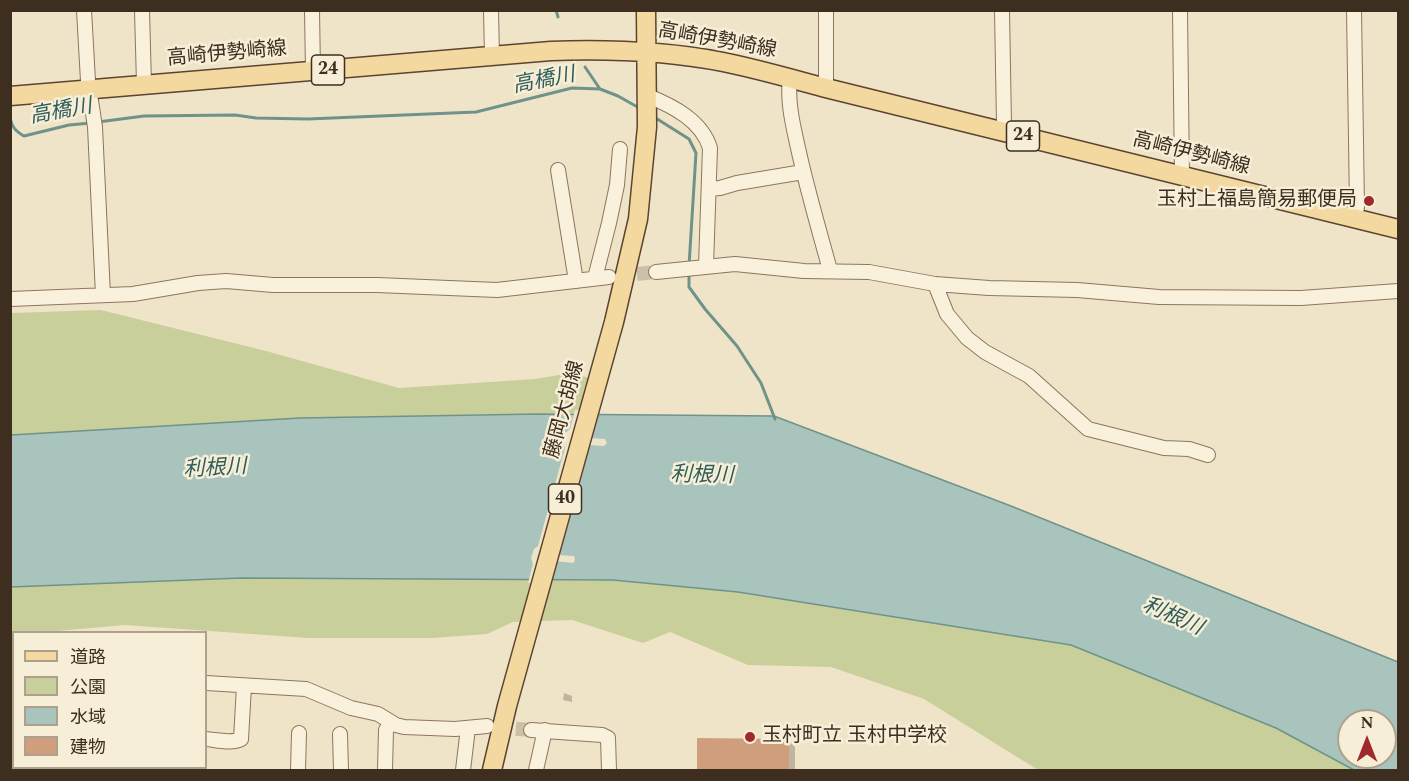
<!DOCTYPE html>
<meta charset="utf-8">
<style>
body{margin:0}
#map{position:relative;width:1409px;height:781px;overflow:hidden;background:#f0e4c8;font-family:Spectral,"Noto Sans JP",serif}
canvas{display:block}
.frame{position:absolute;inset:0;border:12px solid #3d2e20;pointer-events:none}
.legend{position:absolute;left:12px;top:631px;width:195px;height:138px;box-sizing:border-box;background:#f7eed8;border:2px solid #ada18e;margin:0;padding:8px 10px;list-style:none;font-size:18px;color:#3d2e20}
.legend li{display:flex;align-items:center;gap:12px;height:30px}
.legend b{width:30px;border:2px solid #ada18e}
.north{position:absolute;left:1337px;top:709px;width:60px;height:60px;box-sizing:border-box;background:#f7eed8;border:2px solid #ada18e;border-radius:50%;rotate:0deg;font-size:16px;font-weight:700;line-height:24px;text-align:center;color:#3d2e20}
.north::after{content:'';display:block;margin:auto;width:21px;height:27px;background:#9e2a2b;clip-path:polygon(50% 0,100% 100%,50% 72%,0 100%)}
</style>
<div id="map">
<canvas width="1409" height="781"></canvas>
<div class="frame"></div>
<ul class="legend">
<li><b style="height:8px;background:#f3d9a0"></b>道路</li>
<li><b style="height:16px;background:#c9cf9b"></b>公園</li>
<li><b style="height:16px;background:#a9c4bc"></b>水域</li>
<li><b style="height:16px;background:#cf9f7d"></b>建物</li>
</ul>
<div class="north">N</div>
</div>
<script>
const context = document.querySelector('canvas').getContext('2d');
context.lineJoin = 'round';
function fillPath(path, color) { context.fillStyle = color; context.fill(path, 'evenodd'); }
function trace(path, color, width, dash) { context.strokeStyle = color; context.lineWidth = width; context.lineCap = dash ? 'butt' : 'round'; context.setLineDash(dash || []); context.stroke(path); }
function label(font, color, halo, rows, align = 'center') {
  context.font = font + ' Spectral,"Noto Sans JP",serif'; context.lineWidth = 5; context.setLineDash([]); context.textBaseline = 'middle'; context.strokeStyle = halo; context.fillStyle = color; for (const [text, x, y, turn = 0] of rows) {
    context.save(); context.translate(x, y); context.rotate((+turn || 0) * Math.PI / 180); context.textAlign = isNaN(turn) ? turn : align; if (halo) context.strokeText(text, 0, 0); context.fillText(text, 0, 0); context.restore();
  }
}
const green = new Path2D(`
 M101,310L266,351L399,388L535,379L570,373L594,379L584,413L300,418L11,435V313Z
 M241,578L613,580L738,592L1071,645L1276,728L1354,770H1038L924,699L831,667L748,665L670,632L643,643L572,620L513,622L487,634L433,638H308L125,625L46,632H14L13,636H11V587Z`);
const water = new Path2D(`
 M539,414L774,416L1011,506L1398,662V770H1354L1276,728L1071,645L738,592L613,580L241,578L11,587V435L300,418ZM1349,721H1385V757H1349Z`);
const pier = new Path2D(`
 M575,410L596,411L589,438L605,439L607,443L604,446L587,445L557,555L574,556L575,560L573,563L555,561L549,583H528L533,564L531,558L534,549L538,546L565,448L563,443L565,433L570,429Z`);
const shadow = new Path2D(`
 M564,693L572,696V702L563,700Z
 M788,740L795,747V770H698Z`);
const stream = new Path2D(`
 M556,10L558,17
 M585,67L600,89
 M10,117C12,127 15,131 24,136L69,125L91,123
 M654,117L689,139L696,153L689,266
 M98,122L144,116L235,115L256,118L308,119L476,112L572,88L600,89L618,96L641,109
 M689,273V287L705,309L737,346L761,383L775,419`);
const building = new Path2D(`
 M697,738L789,739V771H697Z`);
const minorTunnel = new Path2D(`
 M616,276L656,272
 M495,727L531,730`);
const minor = new Path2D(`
 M84,10L88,81L95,127L103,295
 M142,10L144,84
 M312,10L313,71
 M491,10L492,56
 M826,10V88
 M1002,10L1004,125L1002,131
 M1180,10L1182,176
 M1354,10L1357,207L1355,218
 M790,78C787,102 793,125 798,148C807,189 819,230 830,270
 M648,96C673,106 702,121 710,148L706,266
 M558,170L576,281
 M709,189L720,188L737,183L803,172
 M656,272L735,264L804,271L869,272L935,284L989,288L1077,290L1159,297L1301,298L1398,291
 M595,278L609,223L617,185L620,149
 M935,284L947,314L967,338L985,352L1029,376L1088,429L1164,448L1189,449L1208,455
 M10,299L133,294L198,283L226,281L273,285H377L497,290L609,277
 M206,683L306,689L351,708L378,714L396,725L404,727L455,729L487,726
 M10,690H14
 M10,720H13
 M531,730L602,735L608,738L609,770
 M340,734L341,770
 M206,739C217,740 231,744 241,739L244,686
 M10,768H12
 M61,768V769
 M298,770L299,733
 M385,770L386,730L391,722
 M463,770L468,728
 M536,770L545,730`);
const major = new Path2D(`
 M10,96L551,51C608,49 666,51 723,62C758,69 792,79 826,88L1398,229
 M492,770L507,706L614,322L638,219L647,127L646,10`);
const markers = [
 [1369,201,6,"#9e2a2b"],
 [750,737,6,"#9e2a2b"]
];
const shields = [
 [328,70,33],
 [1023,136,33],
 [565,499,33]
];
const shieldNames = [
 ["24",328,70],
 ["24",1023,136],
 ["40",565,499]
];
const streetNames = [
 ["高崎伊勢崎線",717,42,10],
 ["高崎伊勢崎線",227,55,-5],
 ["高崎伊勢崎線",1191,155,14],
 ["藤岡大胡線",566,410,-75]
];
const poiNames = [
 ["玉村上福島簡易郵便局",1357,201],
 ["玉村町立 玉村中学校",762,737,"left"]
];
const waterNames = [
 ["高橋川",544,82,-11],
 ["高橋川",61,113,-10],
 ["利根川",215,470,-3],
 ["利根川",702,477,1],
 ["利根川",1172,618,24]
];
fillPath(green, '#c9cf9b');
fillPath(water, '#a9c4bc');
trace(water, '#6f938a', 1.5);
fillPath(pier, '#f0e4c8');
fillPath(shadow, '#0003');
trace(stream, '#6f938a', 3);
fillPath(building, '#cf9f7d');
trace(minorTunnel, '#ccc0a6', 14, [14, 7]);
trace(minor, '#8d765c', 16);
trace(major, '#5b4430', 21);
trace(minor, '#faf1dc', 14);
trace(major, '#f3d9a0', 18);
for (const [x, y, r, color] of markers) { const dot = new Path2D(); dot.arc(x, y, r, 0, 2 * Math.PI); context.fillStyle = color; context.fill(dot); trace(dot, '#f7eed8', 2); }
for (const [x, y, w] of shields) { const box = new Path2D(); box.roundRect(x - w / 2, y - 15, w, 30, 4.5); context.fillStyle = '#f7eed8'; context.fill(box); trace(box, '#3d2e20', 1.5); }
label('bold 18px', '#3d2e20', null, shieldNames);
label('20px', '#3d2e20', '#f7eed8', streetNames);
label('20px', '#3d2e20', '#f7eed8', poiNames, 'right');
label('italic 21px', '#2f5d5a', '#f7eed8', waterNames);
</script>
